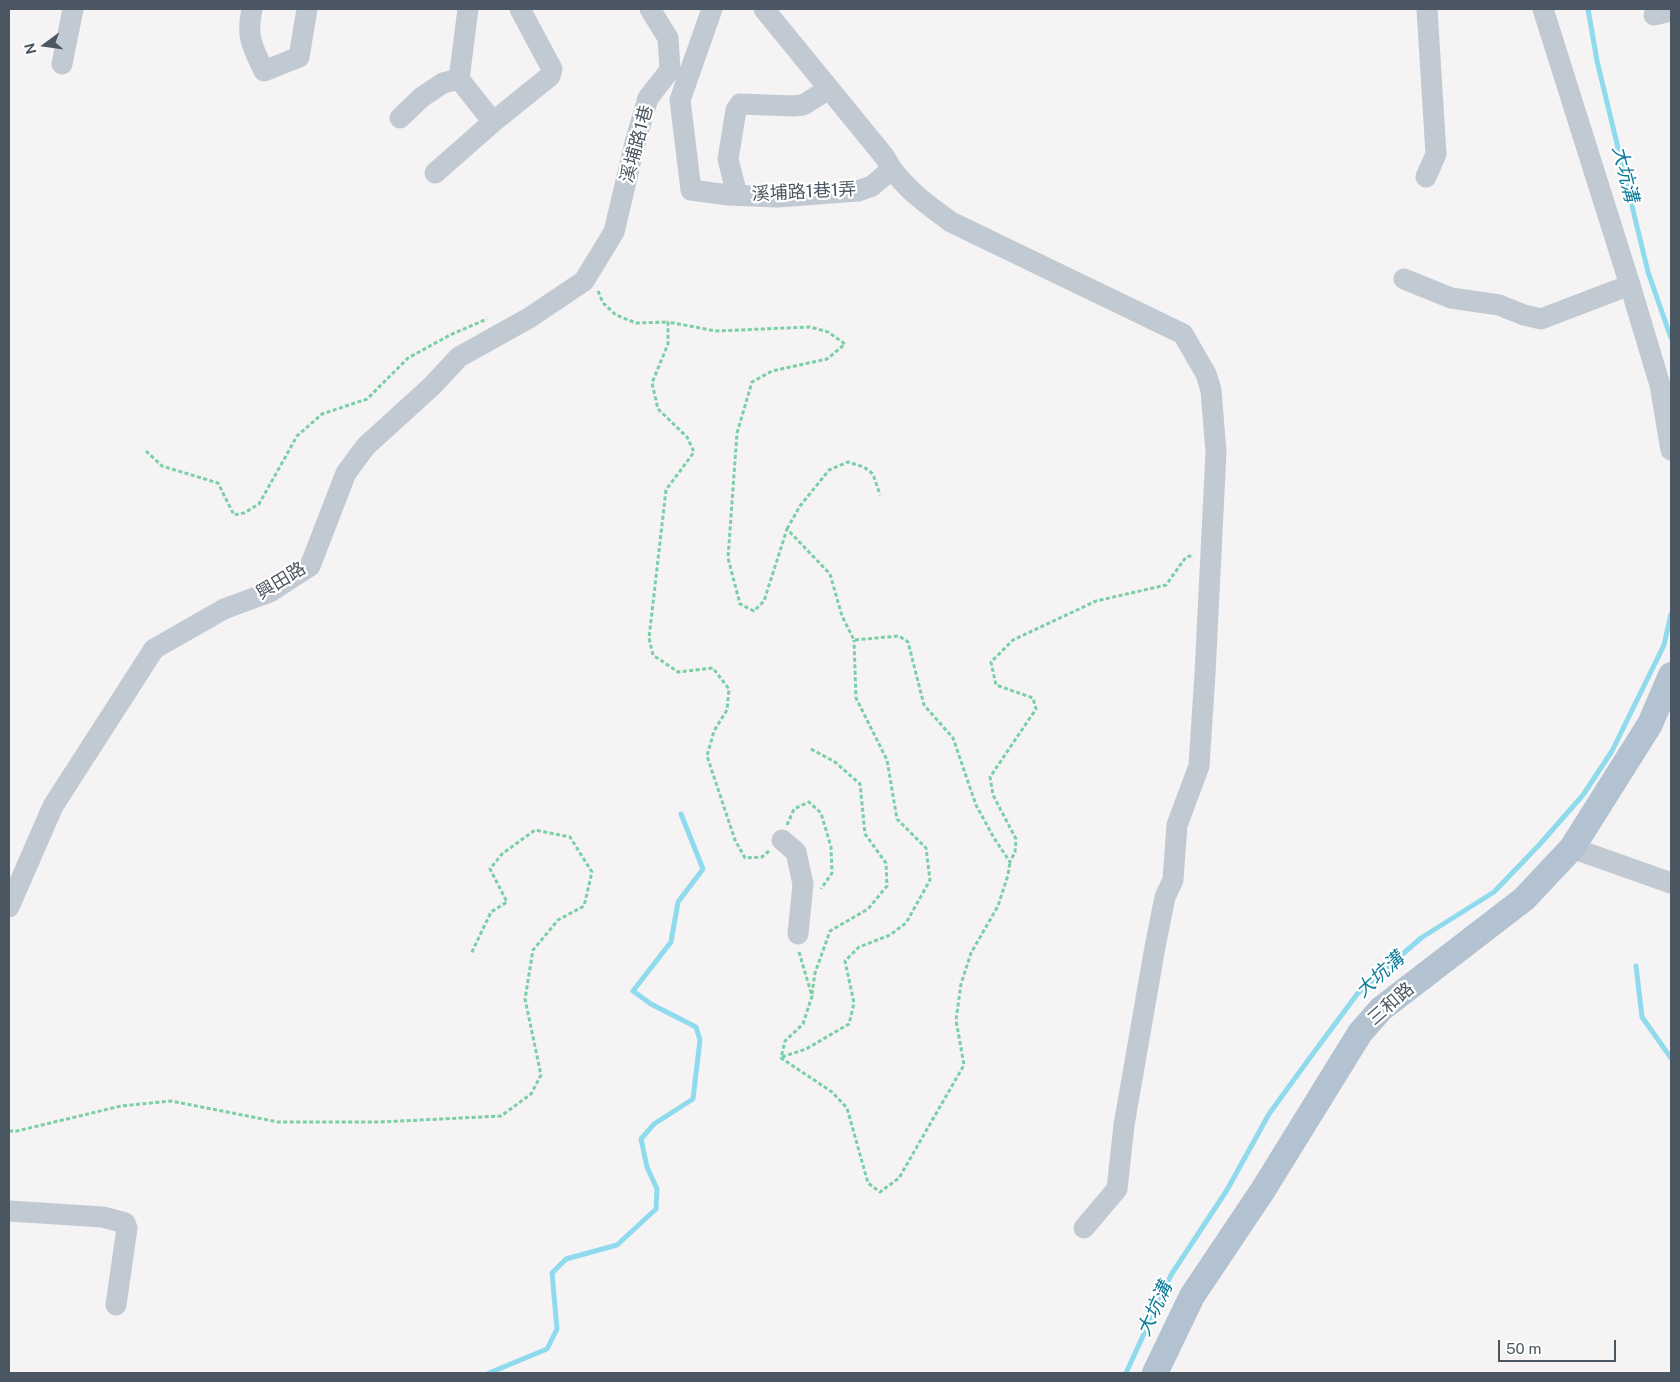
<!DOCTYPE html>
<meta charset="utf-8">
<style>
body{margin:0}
#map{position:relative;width:1680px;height:1382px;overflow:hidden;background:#f5f3f3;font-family:"Public Sans",sans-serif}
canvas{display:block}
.frame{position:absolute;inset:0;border:10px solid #4a5661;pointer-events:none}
.north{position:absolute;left:20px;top:20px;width:50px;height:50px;-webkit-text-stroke:4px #fff;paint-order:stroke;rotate:256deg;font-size:14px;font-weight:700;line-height:20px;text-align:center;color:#4a5661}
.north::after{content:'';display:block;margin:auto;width:18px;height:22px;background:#4a5661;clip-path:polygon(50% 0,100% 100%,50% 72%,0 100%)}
.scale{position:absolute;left:1498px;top:1340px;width:118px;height:22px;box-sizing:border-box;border:2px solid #4a5661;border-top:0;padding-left:6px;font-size:15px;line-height:18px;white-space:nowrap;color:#4a5661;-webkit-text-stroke:4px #fff;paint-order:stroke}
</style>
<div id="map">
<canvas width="1680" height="1382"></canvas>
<div class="frame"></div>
<div class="north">N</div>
<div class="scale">50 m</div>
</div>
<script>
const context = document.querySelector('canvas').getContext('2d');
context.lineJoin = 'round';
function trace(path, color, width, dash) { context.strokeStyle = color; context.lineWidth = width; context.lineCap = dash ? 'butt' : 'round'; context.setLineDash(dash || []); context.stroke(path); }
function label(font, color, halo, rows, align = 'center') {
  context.font = font + ' "Public Sans","Noto Sans TC",sans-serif'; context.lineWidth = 4.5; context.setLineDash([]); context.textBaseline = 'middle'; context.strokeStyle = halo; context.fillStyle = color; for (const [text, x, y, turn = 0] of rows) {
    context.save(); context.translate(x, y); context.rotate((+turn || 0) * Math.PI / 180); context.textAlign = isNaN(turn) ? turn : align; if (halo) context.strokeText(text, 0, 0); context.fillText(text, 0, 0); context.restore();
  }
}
const stream = new Path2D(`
 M1588,9L1597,61L1648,272L1671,338
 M1636,966L1642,1017L1671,1058
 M489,1373L547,1349L557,1329L552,1273L566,1259L617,1245L656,1209L657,1189L647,1167L641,1139L654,1124L693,1099L700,1040L696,1027L651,1004L633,991L671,942L678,902L703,869L681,814
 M1126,1373L1171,1275L1227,1190L1269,1114L1309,1059L1358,993L1421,938L1494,892L1540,844L1583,795L1612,751L1664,645L1671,614`);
const path = new Path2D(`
 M598,291L603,303L616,315L636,323L668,322
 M146,451L162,466L218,483L234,515L244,513L259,504L297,436L322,414L367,399L408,358L450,335L487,319
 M787,529L800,506L829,470L848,462L864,467L873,474L880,495
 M811,749L835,762L860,784L865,834L886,863L887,886L868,909L830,931L815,973L812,994
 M787,825L794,809L809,802L821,813L831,847L832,873L821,889
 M769,851L762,857L745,858L735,840L707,756L714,731L727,710L729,689L713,668L678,672L653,655L649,638L666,490L694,452L687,437L658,409L652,383L668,344V322L716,331L810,327L828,332L845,344L827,359L772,371L752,382L737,433L728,558L740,604L754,611L764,601L787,529L830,574L842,616L854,640L899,636L908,642L924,705L953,738L976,805L994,838L1010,862L1015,852L1016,839L993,795L990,777L1036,709L1033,698L996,685L991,662L1013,640L1096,601L1166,585L1186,557L1194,555
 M799,952L812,996L803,1024L785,1041L781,1058L832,1092L847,1108L868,1183L880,1192L899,1178L964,1065L956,1020L961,984L971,953L998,906L1008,875L1010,862
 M782,1057L806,1049L849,1024L854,1003L845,961L859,947L890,935L906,923L930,880L926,848L897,819L887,760L856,698L854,640
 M9,1131H17L121,1106L171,1101L278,1122H381L501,1116L531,1094L541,1075L525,999L533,950L558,920L584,906L592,872L570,837L535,830L502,854L490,869L507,902L491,912L471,954`);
const minor = new Path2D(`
 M252,9C246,37 252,46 264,71L299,57L307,9
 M712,9L680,100L691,190L728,195L777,197L858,191L872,186L892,169L884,156L764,9
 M1543,9L1630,285L1660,385L1671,450
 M1654,15L1671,11
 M62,64L73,9
 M459,79L468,9
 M400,118L422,97L443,83L459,79L493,122
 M892,169C908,191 929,206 951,222L1183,334L1206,374L1211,390L1216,452L1205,674L1199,766L1177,825L1173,880L1165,897L1155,947L1124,1125L1117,1189L1084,1228
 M435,173L493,122L550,76L552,69L520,9
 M1426,177L1436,154L1427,9
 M737,195L728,159L736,110L740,104L793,106L803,105L829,89
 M1404,279L1451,298L1499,305L1524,315L1541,319L1630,285
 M782,840L796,852L803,884L798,934
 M1572,848L1671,883
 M9,907L53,806L154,649L224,609L270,592L310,566L346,473L366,446L432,386L459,357L529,318L584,281L614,232L635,143L648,98L670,70L668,38L650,9
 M9,1211L103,1217L125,1223L127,1228L116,1305`);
const major = new Path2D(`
 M1155,1373L1192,1296L1263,1190L1360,1033L1381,1009L1524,899L1572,848L1650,724L1671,675`);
const streetNames = [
 ["溪埔路1巷",637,144,-75],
 ["溪埔路1巷1弄",804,192,-3],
 ["興田路",281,581,-31],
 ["三和路",1391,1004,-41]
];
const waterNames = [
 ["大坑溝",1625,174,76],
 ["大坑溝",1380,975,-42],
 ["大坑溝",1155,1309,-65]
];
trace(stream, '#90daee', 5);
trace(path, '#7ad0a6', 3, [4, 2.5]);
trace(minor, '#c1cad2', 21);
trace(major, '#b3c2d1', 26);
label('18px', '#4a5661', '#fff', streetNames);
label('italic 19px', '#0c7c9b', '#fff', waterNames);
</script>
